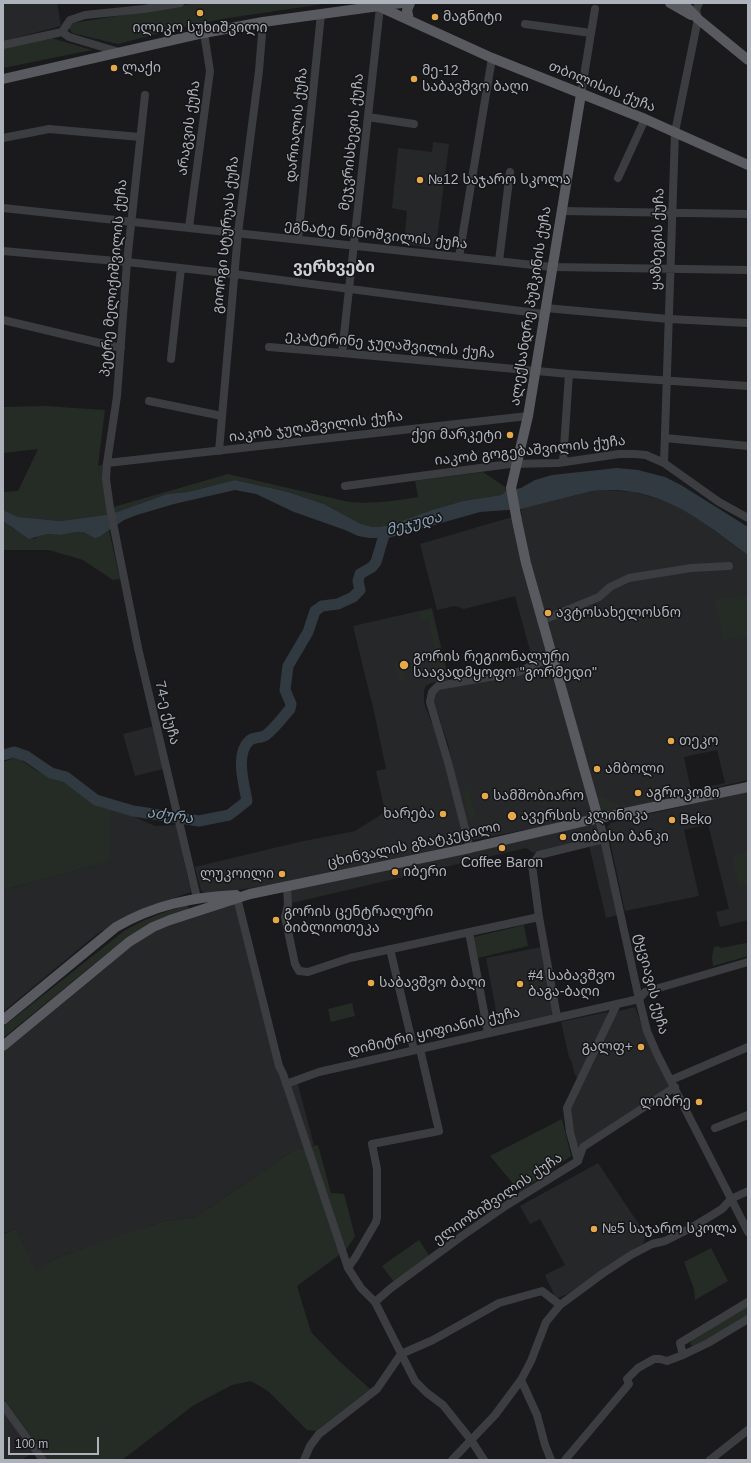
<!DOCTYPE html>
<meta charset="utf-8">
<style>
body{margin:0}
#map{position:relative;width:751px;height:1463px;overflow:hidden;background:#1a1a1c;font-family:Arial,sans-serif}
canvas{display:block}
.frame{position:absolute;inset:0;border:4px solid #aeb3bb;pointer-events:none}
.scale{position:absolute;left:8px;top:1437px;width:91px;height:18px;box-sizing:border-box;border:2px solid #aeb3bb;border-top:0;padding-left:5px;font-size:12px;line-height:14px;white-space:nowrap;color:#aeb3bb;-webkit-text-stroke:3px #151517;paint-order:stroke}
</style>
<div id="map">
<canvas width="751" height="1463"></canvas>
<div class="frame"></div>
<div class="scale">100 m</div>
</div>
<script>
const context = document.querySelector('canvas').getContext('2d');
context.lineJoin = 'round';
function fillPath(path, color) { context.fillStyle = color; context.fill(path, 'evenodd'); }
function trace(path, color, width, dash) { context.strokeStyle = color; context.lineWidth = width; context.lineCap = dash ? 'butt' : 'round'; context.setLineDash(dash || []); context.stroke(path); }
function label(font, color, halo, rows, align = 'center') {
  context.font = font + ' Arial,"Noto Sans Georgian",sans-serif'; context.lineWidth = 3; context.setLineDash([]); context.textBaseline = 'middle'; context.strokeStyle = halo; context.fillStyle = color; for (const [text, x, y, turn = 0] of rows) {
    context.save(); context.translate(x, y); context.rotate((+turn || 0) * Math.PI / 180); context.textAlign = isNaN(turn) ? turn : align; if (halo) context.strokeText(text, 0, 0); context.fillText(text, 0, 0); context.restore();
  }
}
const built = new Path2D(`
 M3,3H57L61,26L3,41Z
 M433,142L449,144L437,239H434L433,248L404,244L407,211L392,208L398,148L432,152Z
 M603,490L634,492L666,501L694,516L748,555V780L606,813L601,812L598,808L519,518L522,515L521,509L592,491ZM717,750L725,783L691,790L684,757Z
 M512,517L548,654L533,661L515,596L464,609L455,606L437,610L420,544Z
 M432,608L449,680L431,683L426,686L424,690V703L444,755L464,837L462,844L275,884L207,895L201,890L195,867L299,842L355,831L385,812L376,771L386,769L375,716L353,626Z
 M552,662L592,813L588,817L474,840L469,836L448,744L434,702L435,694L440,689Z
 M154,726L163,769L135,776L123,734Z
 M748,791V920L720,927L716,912L729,909L708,824L684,830L699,896L625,911L607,827L611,823Z
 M110,806L155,826L176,825L191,892L135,912L97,934L3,1012V890L109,861Z
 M592,823L598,825L618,915L606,918L588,841L533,853L526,848L292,903L290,900L288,889Z
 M234,901L278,1070L289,1083L297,1081L314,1145L294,1150L196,1217L165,1221L56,1258L35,1272L15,1228L3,1234V1050L123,952L154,931Z
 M541,947L553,1010L551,1015L499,1026L486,958Z
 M635,1007L646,1036L669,1084V1087L579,1146L577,1145L569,1111L614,1012Z
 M607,1012L609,1016L578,1078L575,1075L571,1060L569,1057L561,1022Z
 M598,1163L646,1235L643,1244L567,1294L556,1299L545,1275L565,1265L540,1219L530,1224L520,1206Z
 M5,1413L34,1452L21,1460H3V1415Z`);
const green = new Path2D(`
 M198,3H330L228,18L179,28L118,44L72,33L69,28L73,23Z
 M48,37L92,50L3,68V48Z
 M44,406L105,410L98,466L107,463L110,508L228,474L349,502C373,504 395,501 418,497L415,481L483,472L505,487L506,491L501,495L463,501L432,510L396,523L380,527H373L361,524L324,504L288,492L235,480L188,492L167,494L111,514L83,518L60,521L40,519L18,517L3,510V492L18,491L38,449L3,453V407Z
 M3,521L14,529L34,539L39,536L47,534L60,535L77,532H83L89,535L101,536L109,531L120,579L113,580L83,560L49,550H3Z
 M748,595V636L723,640L715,600Z
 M431,609L447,679L442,680L428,619L420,621L418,612Z
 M401,661L405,677L403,680H401L398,676L394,663Z
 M17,757L35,770L64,782L95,802L110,806V861L3,890V762Z
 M469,790L476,816L470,818L462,791Z
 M597,794L622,806L602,810Z
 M748,852V885L739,886L732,856Z
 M186,905L189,907L187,910L130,936L111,950L3,1038V1027L124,931C144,919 164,912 186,905Z
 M524,925L528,946L478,958L474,937Z
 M746,943H748V956L713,966L712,957L714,947L718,946L721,948Z
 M352,1003L355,1016L331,1022L328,1009Z
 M562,1119L571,1156L520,1192L490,1156Z
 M318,1145L331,1193L344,1194L355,1236L346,1250L297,1286L311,1332L337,1359L370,1389L316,1431L307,1430L268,1391L251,1381L232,1385L194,1405L122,1460H48L3,1398V1235L15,1228L36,1271L56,1258L116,1237L165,1221L196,1217L294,1150Z
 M419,1240L430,1257L394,1282L382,1266Z
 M711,1248L728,1281L695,1300L694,1289L684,1262Z
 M748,1306V1316L693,1347L690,1344L692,1340Z`);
const water = new Path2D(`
 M617,468L638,470L665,477L681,485L748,527V555C697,518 659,484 592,491L521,509L480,512L388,538H369L358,536L345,530L294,512L256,494L235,490L174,504L137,515L124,520L101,536L95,538L83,532H77L60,535L47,534L29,539L3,521V510L18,517L40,519L60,521L83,518L111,514L167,494L188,492L235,480L288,492L324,504L361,524L373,527H380L396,523L432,510L463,501L501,495L506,491L521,488L535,480L552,475Z`);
const river = new Path2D(`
 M3,755L14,752L26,756L51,773L66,777L96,800L133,811L199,821L229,815L247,801C244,784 235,754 249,741C254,736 261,739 266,735C275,728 282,718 290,709L291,704L285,690L288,666L308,632L315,611L322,606L338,604L353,597L360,590L358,581L360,574L372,567L376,562L385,532`);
const minor = new Path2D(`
 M525,24L591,33
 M62,32L69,37L119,52
 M3,45L62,32L70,20L85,15L144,9L180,3
 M581,94L595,9
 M145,95L127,262L117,396L107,463L106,479L110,508L138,648L197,898
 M368,117L414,124
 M3,138L49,129L140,137
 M618,178L645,119
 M3,208L552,267L748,270
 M561,211L748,214
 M189,227L210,71L204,33
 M298,239L321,14
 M3,251L127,262L234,274L544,314
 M459,257L492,58
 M499,261L510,172
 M545,308L669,319L748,323
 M3,320L121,348
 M269,347L342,353L569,374L748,386
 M342,353L380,7
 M171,359L181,268
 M149,401L222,416
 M665,438L748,446
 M219,451L238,233L259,71L263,22
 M563,462L569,374
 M107,463L528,416
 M664,463L675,132L698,19L696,10L699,3
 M345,486L510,464L558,463L619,454H635L646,455L664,463L719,502L748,518
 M543,620L599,597L610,587L629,578L691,568L729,566
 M598,818L602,830L639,999L647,1031L657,1054L748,1232
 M470,848L448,762L430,702L432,692L438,686L518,672L538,663L553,658
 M287,886L288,905L285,917L295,964L299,971L308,972L350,958L539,917
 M237,898L279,1066L283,1074L348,1268L361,1288L375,1302L415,1381L427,1393L443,1405L471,1440L484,1460
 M469,932L488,1033
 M390,949L414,1050
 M557,1017L539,917L532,865L539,855L604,839
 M671,1080L748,1047
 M286,1084L319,1072L639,999L645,992L748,962
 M715,1128L748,1115
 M578,1161L570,1132L567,1108L617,1004
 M578,1161L583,1147L675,1087
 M348,1268L355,1258L376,1222L377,1217V1169L372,1144L439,1131L420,1049
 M375,1302L391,1288L462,1236L507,1205L578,1161
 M683,1355L680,1343L748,1302
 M521,1380L537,1415L545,1445L551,1460
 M3,1405L43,1460
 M304,1460L310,1446L319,1434L377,1389L401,1354L433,1340L499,1303L542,1291L560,1305
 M452,1460L495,1415L521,1380L531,1361L546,1322L560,1305L602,1274L631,1255L652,1244L665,1241L691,1228L722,1209L731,1199L748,1191
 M565,1460L629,1384L627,1379L638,1368L654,1359H660L667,1361L683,1355L708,1343L748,1319
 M710,1460L748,1430`);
const major = new Path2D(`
 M670,3L691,15
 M683,3L698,19L748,60
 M380,7L492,58L645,119L748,165
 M409,20L407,10L410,3
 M3,79L204,33L263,22L401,3
 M581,94L528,416L511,488L517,521L526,563L598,818
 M3,1020L116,927C154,905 192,897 236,895
 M3,1046L129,942L153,927L170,920L250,894L470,848L586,821L748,787`);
const markers = [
 [200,13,4,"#e5a84a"],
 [435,17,4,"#e5a84a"],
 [114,68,4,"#e5a84a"],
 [414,79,4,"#e5a84a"],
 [420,180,4,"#e5a84a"],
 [510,435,4,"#e5a84a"],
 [548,613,4,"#e5a84a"],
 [404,665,5,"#e5a84a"],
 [671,741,4,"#e5a84a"],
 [597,769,4,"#e5a84a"],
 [638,793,4,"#e5a84a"],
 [485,796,4,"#e5a84a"],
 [443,814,4,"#e5a84a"],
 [512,816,5,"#e5a84a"],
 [672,820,4,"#e5a84a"],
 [563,837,4,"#e5a84a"],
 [502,848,4,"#e5a84a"],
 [395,872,4,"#e5a84a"],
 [282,874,4,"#e5a84a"],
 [276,920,4,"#e5a84a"],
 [371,983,4,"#e5a84a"],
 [520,984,4,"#e5a84a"],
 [641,1047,4,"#e5a84a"],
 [699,1102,4,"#e5a84a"],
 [594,1229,4,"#e5a84a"]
];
const poiNames = [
 ["მაგნიტი",443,17],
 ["ილიკო სუხიშვილი",200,28,"center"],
 ["ლაქი",122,68],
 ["მე-12",422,71],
 ["საბავშვო ბაღი",422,87],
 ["№12 საჯარო სკოლა",428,180],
 ["ქეი მარკეტი",502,435,"right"],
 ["ავტოსახელოსნო",556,613],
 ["გორის რეგიონალური",413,657],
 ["საავადმყოფო \"გორმედი\"",413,673],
 ["თეკო",679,741],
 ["ამბოლი",605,769],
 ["აგროკომი",646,793],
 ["სამშობიარო",493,796],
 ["ხარება",435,814,"right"],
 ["ავერსის კლინიკა",521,816],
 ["Beko",680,820],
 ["თიბისი ბანკი",571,837],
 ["Coffee Baron",502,863,"center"],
 ["იბერი",403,872],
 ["ლუკოილი",274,874,"right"],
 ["გორის ცენტრალური",284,912],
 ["ბიბლიოთეკა",284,928],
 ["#4 საბავშვო",528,976],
 ["ბაგა-ბაღი",528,992],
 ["საბავშვო ბაღი",379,983],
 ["გალფ+",633,1047,"right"],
 ["ლიბრე",691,1102,"right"],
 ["№5 საჯარო სკოლა",602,1229]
];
const streetNames = [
 ["თბილისის ქუჩა",602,87,22],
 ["დარიალის ქუჩა",297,125,-84],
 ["არაგვის ქუჩა",189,128,-82],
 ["მეჯვრისხევის ქუჩა",352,142,-84],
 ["გიორგი სტურუას ქუჩა",226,235,-84],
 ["ეგნატე ნინოშვილის ქუჩა",376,235,6],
 ["ყაზბეგის ქუჩა",658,239,-88],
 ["პეტრე მელიქიშვილის ქუჩა",114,278,-85],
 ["ალექსანდრე პუშკინის ქუჩა",531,306,-81],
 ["ეკატერინე ჯუღაშვილის ქუჩა",390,345,5],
 ["იაკობ ჯუღაშვილის ქუჩა",316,427,-7],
 ["იაკობ გოგებაშვილის ქუჩა",530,451,-6],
 ["74-ე ქუჩა",167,713,76],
 ["ცხინვალის გზატკეცილი",414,845,-12],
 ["ტყვიავის ქუჩა",651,984,76],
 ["დიმიტრი ყიფიანის ქუჩა",434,1032,-13],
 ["ელიოზიშვილის ქუჩა",498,1199,-34]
];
const waterNames = [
 ["მეჯუდა",414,524,-14],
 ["აძურა",170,816,8]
];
const quarterNames = [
 ["ვერხვები",334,268]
];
fillPath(built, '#262729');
fillPath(green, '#252c25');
fillPath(water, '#313a40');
trace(river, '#313a40', 11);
trace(minor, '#3c3d41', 8);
trace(major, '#585a60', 10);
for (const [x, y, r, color] of markers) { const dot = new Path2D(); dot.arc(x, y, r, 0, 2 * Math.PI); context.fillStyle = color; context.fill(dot); trace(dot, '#151517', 1.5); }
label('14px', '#aeb3bb', '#151517', poiNames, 'left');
label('14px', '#aeb3bb', '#151517', streetNames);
label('italic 15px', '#88a1b3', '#151517', waterNames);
label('bold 16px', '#cfd1d7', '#151517', quarterNames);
</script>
